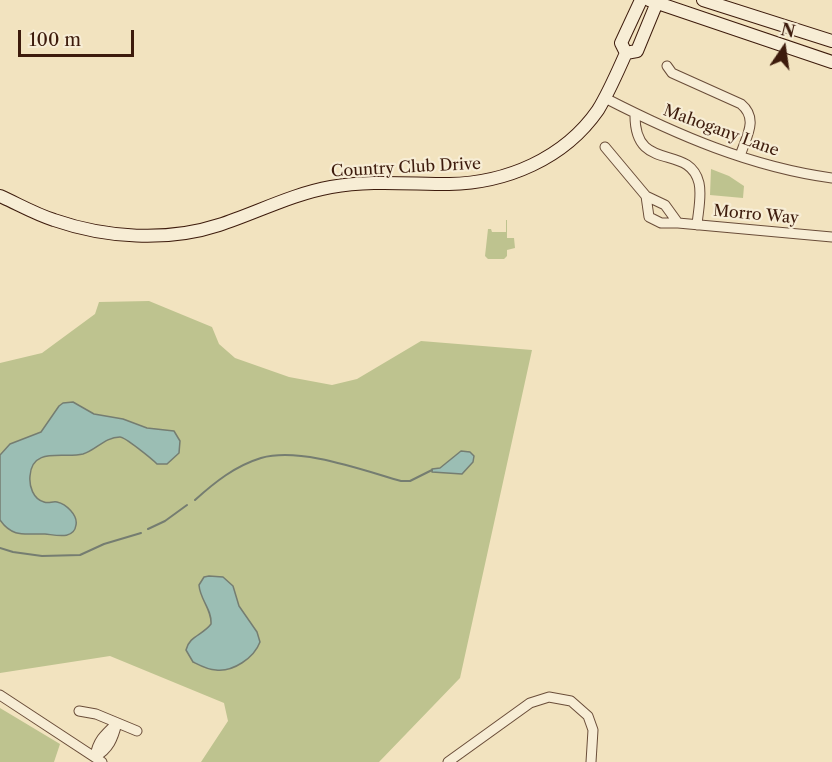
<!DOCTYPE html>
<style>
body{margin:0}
#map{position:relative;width:832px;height:762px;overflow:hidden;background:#f2e3bf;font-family:"Libre Caslon Text",serif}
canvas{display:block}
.north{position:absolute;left:754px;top:18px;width:60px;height:60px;-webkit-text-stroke:4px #f7edd5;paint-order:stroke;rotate:13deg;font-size:16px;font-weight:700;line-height:24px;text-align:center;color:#3d1b0c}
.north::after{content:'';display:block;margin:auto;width:21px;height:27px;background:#3d1b0c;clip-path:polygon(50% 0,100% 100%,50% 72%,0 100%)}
.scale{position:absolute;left:18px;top:30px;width:116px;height:27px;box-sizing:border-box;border:3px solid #3d1b0c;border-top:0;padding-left:8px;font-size:18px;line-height:21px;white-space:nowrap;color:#3d1b0c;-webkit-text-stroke:4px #f7edd5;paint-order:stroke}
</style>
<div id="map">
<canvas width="832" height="762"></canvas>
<div class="north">N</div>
<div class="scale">100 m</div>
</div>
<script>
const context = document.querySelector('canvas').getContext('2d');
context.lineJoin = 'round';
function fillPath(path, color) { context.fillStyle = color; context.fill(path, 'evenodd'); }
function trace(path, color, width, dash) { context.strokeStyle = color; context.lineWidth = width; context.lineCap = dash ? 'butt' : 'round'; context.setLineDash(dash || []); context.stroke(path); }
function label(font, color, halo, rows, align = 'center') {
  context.font = font + ' "Libre Caslon Text",serif'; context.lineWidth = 4.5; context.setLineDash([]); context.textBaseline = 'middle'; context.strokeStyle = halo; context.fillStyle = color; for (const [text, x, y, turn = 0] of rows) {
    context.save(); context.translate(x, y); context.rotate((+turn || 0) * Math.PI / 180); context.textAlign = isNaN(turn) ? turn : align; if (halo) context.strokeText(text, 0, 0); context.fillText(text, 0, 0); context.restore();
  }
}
const green = new Path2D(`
 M711,169L729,176L744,186L743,198L710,195Z
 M506,220H507V238H514L515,248L507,250V256L504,259H488L485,256L488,229H491L492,232H506Z
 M149,301L212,327L219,344L235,358L289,377L332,385L357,379L421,341L532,350L460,678L379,762H201L228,721L224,703L110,656L0,673V363L42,353L95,314L99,302Z
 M0,708L60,744L54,762H0Z`);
const water = new Path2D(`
 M73,402L94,414L123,419L147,428L174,431L180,441L179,453L167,464H157C152,459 125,437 120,437C105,437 96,450 83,454C64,459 32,446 30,476C29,486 33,499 44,502C49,504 52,501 57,502C66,504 78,515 76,525C74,540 56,535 45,534C27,533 13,539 0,520V455L10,444L41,432L59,406L63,403Z
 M461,451L470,452L474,456L473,462L462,474L432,472V469L440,468Z
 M209,576L223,577L233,586L239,606L257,632L260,642C254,658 233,672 216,670C208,670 199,665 193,662L186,650C189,636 203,635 211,624C212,609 200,600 199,585L204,577Z`);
const stream = new Path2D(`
 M195,500C215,482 235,466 261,458C301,447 362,470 401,481H410L432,470
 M148,529L165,521L187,505
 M0,548L13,552L42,556L80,555L104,544L141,533`);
const street = new Path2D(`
 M667,66L672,73L741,104C759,119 746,137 740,156
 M605,98C677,135 751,167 832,178
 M635,114C634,175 689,142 699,183C702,196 698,212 697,225
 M605,147L646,196L665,205L678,223
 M646,196L649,217L661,223H678L832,237
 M0,695L102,762
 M79,711L96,714L137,731
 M95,757C109,749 113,739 117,723
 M95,757C97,741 105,734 117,723
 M448,762L530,703L549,697L571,701L588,716L593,730L591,762`);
const secondary = new Path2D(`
 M649,0L832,62
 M703,0L832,41
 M626,53L637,51L658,0
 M626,53L621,43L641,0
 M0,196C18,204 35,214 54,220C106,238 167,242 219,225C256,213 292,194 331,187C370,180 409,184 449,184C506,183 564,159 598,110C609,92 617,73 626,53`);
const streetNames = [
 ["Mahogany Lane",721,131,20],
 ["Country Club Drive",406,168,-3],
 ["Morro Way",756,215,5]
];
fillPath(green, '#bec38f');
fillPath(water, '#9bbeb4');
trace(water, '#757d71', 1.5);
trace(stream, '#757d71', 2);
trace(street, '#6a4d39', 11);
trace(secondary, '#3d1b0c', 14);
trace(street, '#f7edd5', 9);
trace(secondary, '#f7edd5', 12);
label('16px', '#3d1b0c', '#f7edd5', streetNames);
</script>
